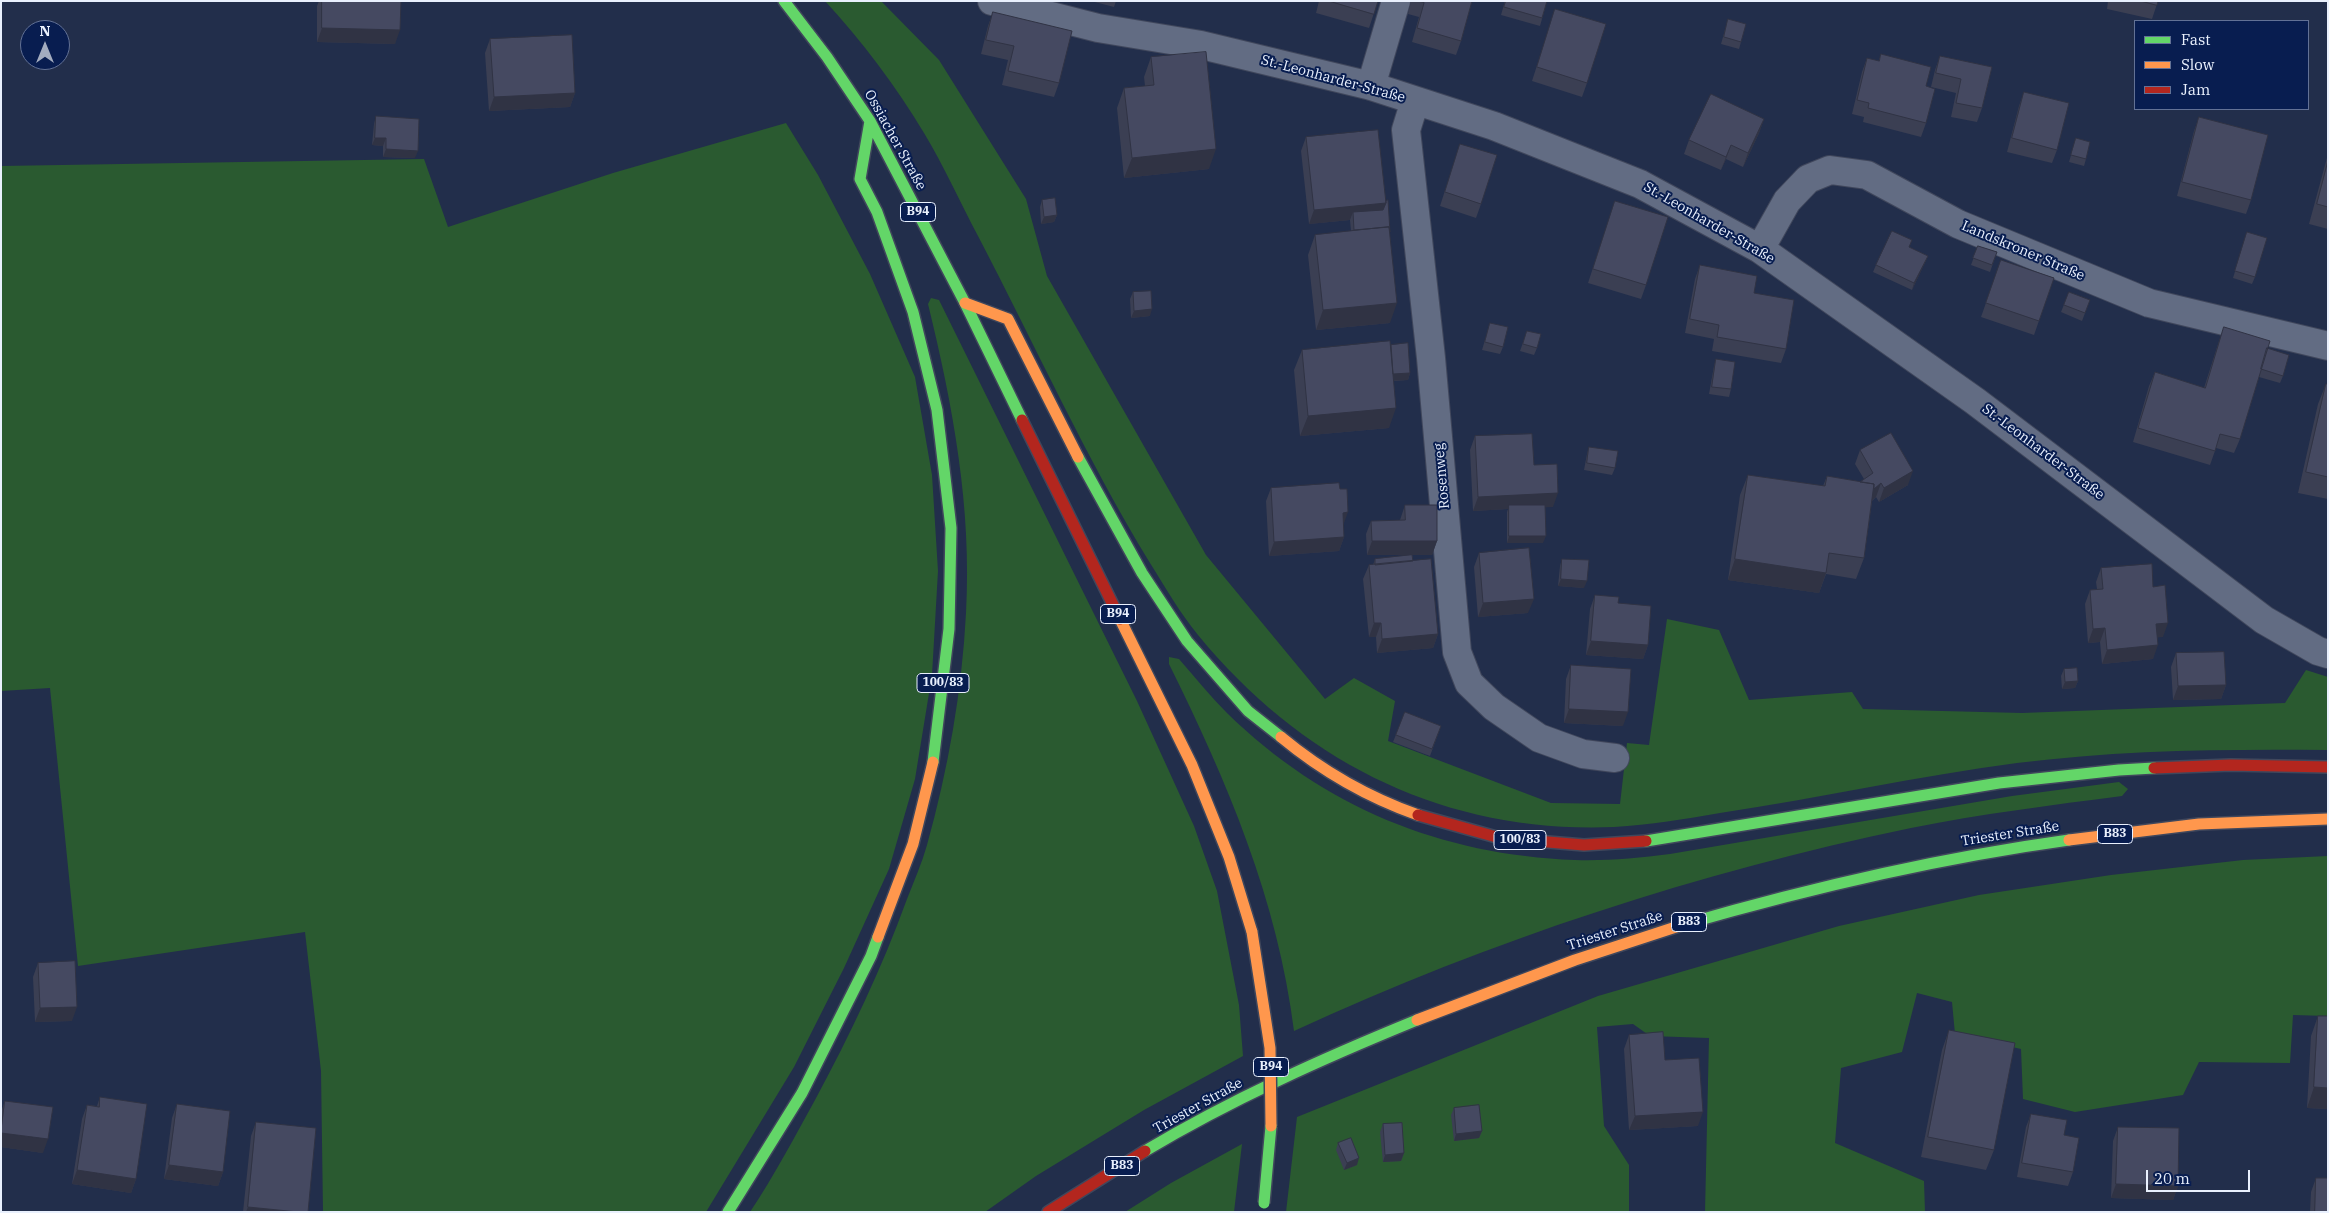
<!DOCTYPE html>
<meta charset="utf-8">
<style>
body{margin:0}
#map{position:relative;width:2329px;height:1213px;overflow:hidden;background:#222e4b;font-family:"IBM Plex Serif",serif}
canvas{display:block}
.frame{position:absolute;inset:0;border:2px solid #e9f0fd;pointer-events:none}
.legend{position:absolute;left:2134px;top:20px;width:175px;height:90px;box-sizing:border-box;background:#081d50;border:1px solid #627195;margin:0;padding:6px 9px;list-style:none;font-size:15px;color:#e9f0fd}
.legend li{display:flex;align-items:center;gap:10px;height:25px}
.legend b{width:25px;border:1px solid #627195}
.north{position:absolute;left:20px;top:20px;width:50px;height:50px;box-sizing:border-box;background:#081d50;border:1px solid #627195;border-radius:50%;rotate:0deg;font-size:14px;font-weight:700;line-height:20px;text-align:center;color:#e9f0fd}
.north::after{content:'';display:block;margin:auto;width:18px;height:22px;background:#a3acbf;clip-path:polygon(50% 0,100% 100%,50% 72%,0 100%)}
.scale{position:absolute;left:2146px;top:1170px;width:104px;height:22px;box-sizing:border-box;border:2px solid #e9f0fd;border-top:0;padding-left:6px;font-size:15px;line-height:18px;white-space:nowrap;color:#e9f0fd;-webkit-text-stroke:4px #081d50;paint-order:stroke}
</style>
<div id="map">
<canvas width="2329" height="1213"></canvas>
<div class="frame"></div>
<ul class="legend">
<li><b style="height:6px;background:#63d668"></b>Fast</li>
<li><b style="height:6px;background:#ff974d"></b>Slow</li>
<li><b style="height:6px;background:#b3261e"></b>Jam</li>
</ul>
<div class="north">N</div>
<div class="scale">20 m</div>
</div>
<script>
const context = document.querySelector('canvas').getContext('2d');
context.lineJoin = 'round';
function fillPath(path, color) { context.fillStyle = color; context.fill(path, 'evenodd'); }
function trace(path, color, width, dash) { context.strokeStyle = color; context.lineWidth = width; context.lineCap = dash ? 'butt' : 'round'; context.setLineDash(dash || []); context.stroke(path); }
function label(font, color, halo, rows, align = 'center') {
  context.font = font + ' "IBM Plex Serif",serif'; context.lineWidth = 4; context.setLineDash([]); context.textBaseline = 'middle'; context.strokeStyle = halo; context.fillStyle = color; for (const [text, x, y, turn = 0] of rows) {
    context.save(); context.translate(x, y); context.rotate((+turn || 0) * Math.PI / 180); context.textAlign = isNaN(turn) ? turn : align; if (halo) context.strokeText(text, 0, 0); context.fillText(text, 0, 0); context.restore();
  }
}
const green = new Path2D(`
 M825,1H881L939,60L1026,199L1047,276L1206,555L1325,699L1354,678L1395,701L1388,741L1551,803L1620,804L1627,743L1649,745L1667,619L1719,630L1749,700L1852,692L1863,709L2022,713L2285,703L2306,670L2328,677V750C2224,749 2120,750 2017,763C1918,776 1820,798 1720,813C1685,819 1650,825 1614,827C1447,834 1304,764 1198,635C1180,613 1165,587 1150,563C1086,458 1035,345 978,236C960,202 944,166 924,133C896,86 862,41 825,1Z
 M786,123L818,175L870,274L915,377L932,475L938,571L932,675L915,779L889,869L844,968L794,1067L706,1212H323L321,1071L305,932L78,966L50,688L1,691V166L424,159L448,227L613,173Z
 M931,298L939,300L1137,701L1194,826L1217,891L1239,1005L1243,1056L1144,1110L1036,1176L985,1212H750C774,1176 794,1138 815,1100C850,1035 882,968 907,899C914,881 922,863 927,845C948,770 962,691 966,613C972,508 953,406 928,304Z
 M1169,657L1179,659C1195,677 1210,696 1227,713C1323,807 1441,855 1575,860C1607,861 1638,858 1670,854L2012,796L2119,782L2128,789L2122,796C2052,805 1981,814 1911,828C1699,872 1491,940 1294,1031C1278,901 1227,781 1169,664Z
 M2328,856V1016L2293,1015L2290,1063L2199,1062L2183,1095L2075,1112L2023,1099L2021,1049L1955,1034L1952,1002L1917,993L1902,1052L1841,1068L1835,1143L1924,1181L1925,1212H1705L1709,1038L1650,1036L1633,1024L1597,1027L1604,1126L1629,1165V1211L1286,1212L1297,1117L1598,996L1839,926L1979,895L2111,875L2243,860Z
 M1242,1144L1234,1212H1125L1171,1183Z`);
const street = new Path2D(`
 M992,1L1098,28L1201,45L1371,86L1494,126L1640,184L1760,249L1975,401L2264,620L2318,651L2328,654
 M1371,86L1396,1
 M1415,101L1406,130L1431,358L1457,652L1469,683L1494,707L1539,738L1583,754L1615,758
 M1760,249L1787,201L1808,179L1830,170L1867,175L1958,224L2149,303L2328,346`);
const fast = new Path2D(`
 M784,1L827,57L870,121L965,303L1022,420
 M870,121L860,179L877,212L913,312L937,410L951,528L949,629L933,762
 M1078,457L1142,573L1187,641L1248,711L1281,737
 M1646,841L1999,783L2119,770L2154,768
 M1682,925C1810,888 1938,858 2069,840
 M1145,1151C1232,1099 1324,1058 1417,1020
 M728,1212L802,1093L871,956L878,937`);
const slow = new Path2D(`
 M965,303L1008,319L1078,457
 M1120,619L1192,765L1229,857L1252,932
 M1281,737C1322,771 1367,797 1418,815
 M2069,840L2199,824L2328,819
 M878,937L913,844L933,762
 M1417,1020L1575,960L1682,925`);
const jam = new Path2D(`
 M1022,420L1120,619
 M2154,768L2231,765L2328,767
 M1418,815L1500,838L1584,845L1646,841
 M1048,1212L1145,1151`);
const fastBridge = new Path2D(`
 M1264,1203L1271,1126`);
const slowBridge = new Path2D(`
 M1252,932L1270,1048L1271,1126`);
const wall = new Path2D(`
 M319,1H401L395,44L317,42V6Z
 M1091,1H1116L1114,7Z
 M1319,1H1378L1369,28L1316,13Z
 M1411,1H1472L1461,41L1456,55L1412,42L1419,17L1408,14Z
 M1505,1H1547L1540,26L1501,15Z
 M2108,1H2158L2152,19L2107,9Z
 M1555,9L1587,83L1582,97L1532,81Z
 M993,12L1059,83L1054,97L1002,85L1008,60L981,54L988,26Z
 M1728,19L1741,42L1739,49L1721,44Z
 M490,39L575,93L570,107L489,111L485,53Z
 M1881,54L1926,86V123L1921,137L1863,122L1864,117L1852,114L1862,72L1867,58L1879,61Z
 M1940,56L1992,67L1982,108L1977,122L1951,117L1956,93L1931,87L1935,70Z
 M1151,57L1209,169L1124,178L1117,108L1124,88L1145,86L1144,77Z
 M2024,92L2057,150L2052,163L2007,152L2019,106Z
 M376,116L415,158L383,157V146L372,145L374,124Z
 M2199,117L2251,200L2246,214L2177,196L2194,131Z
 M1764,119L1759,133L1743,167L1726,159L1721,170L1684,154L1689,140Z
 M1306,137L1386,201L1390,232V323L1316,330L1308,255L1315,235L1351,231L1350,220L1309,224L1301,151Z
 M2076,138L2086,159L2084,166L2069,162Z
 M1460,144L1481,204L1476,218L1440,206Z
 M2328,154V229L2309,224Z
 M1042,200L1057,215L1054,222L1041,224L1040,207Z
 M1615,201L1646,285L1641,299L1588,283Z
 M2247,232L2255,277L2252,284L2233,278Z
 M1912,240L1909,247L1928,256L1912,290L1873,272L1876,265Z
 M1978,246L1997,252L1990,272L1971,265Z
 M2001,260L2054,278L2034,335L1981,317Z
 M1700,265L1754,293L1786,349L1781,363L1712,351L1714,339L1685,333L1695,279Z
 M1133,292L1150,316L1131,318L1130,299Z
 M2069,292L2090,300L2082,321L2061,312Z
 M1490,323L1503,347L1500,354L1482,350Z
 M2224,327L2267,348L2283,376L2280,383L2259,377L2240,439L2234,453L2216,448L2210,465L2133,442L2149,386L2155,372L2204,388L2219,341Z
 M1527,331L1537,348L1534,355L1520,351Z
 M1391,345L1410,373L1408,380L1394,381L1389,428L1300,436L1294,370L1302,350Z
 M1716,359L1731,389L1729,397L1709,394L1714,366Z
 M2326,384H2328V499L2298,493L2318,404Z
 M1475,436L1534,465L1553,507H1545L1543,543H1507V512L1508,509L1473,511L1470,450Z
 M1589,447L1615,468L1612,475L1584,470L1587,454Z
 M1860,450L1908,485L1879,502L1876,497L1872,501L1864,558L1856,579L1826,574L1819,593L1728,580L1740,495L1748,475L1823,486L1827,476L1860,482L1864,479L1855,464Z
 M1271,488L1340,489L1344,537L1339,551L1269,556L1266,501Z
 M1405,505L1437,541L1432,555H1412L1413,561L1438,634L1433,648L1377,653L1376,637H1369L1363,579L1369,565H1373L1375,559L1409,555H1367L1366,534L1371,521L1400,520Z
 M1479,553L1528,613L1478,617L1474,567Z
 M1562,559L1584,588L1558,586L1560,566Z
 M2101,568L2163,637H2157L2153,659L2102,664L2100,642L2088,643L2085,604L2090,590L2097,589L2096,582Z
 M1595,595L1618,603L1648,645L1643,659L1586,655L1590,609Z
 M2176,653L2226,685L2221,699L2173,700L2171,667Z
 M1571,665L1623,726L1564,723L1566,679Z
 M2064,669L2078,681L2075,688L2062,689L2061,676Z
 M1405,712L1441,726L1430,756L1393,742Z
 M38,963L72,1021L35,1022L33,977Z
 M2318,1016H2328V1109L2307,1108L2311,1036Z
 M1949,1030L1994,1150L1986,1170L1921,1157L1942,1050Z
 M1629,1035L1665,1060L1698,1126L1629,1130L1624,1049Z
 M100,1097L136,1179L131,1193L72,1184L82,1119L87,1105L97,1106Z
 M5,1101L43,1153L1,1147V1112Z
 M177,1104L223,1172L218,1186L164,1179L172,1118Z
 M1454,1108L1482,1131L1479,1138L1454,1141L1451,1115Z
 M2031,1114L2064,1135L2073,1172L2068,1186L2017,1177L2026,1127Z
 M256,1122L308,1212H243L251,1136Z
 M1383,1124L1404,1153L1401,1161L1383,1162L1380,1132Z
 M2118,1127L2178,1186L2173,1200L2111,1198L2113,1141Z
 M1338,1143L1357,1165L1344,1170L1336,1150Z
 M2316,1178L2328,1212H2310L2311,1192Z`);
const shadedWall = new Path2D(`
 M322,28L400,30L395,44L317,42Z
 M575,93L570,107L489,111L494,97Z
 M1764,119L1759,133L1743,167L1748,153Z
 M375,138H386L383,146L372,145Z
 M1731,145L1726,159L1721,170L1726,157Z
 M386,149L418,151L415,158L383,157Z
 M1216,149L1209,169L1124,178L1132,158Z
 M1386,203L1381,217L1353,212L1350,220L1309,224L1314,210Z
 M1057,215L1054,222L1041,224L1044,217Z
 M1928,256L1925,263L1912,290L1914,283Z
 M1397,303L1390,323L1316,330L1323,310Z
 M1152,309L1150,316L1131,318L1134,311Z
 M1410,373L1408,380L1385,381L1388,374Z
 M1396,408L1389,428L1300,436L1308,416Z
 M1913,471L1908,485L1879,502L1884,488Z
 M1881,483L1876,497L1867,504L1872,490Z
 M1558,493L1553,507L1509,509V505L1508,509L1473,511L1478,497Z
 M1348,512L1343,526V513Z
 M1509,536H1546L1543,543H1507Z
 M1344,537L1339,551L1269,556L1274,542Z
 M1372,541H1437L1432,555H1367Z
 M1735,559L1826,573L1819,593L1728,580Z
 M1561,579L1587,581L1584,588L1558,586Z
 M1534,599L1528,613L1478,617L1483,603Z
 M1374,623H1381L1376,637H1369Z
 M2168,623L2163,637L2151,638L2156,624Z
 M2105,628L2100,642L2088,643L2093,629Z
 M1438,634L1433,648L1377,653L1382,639Z
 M1591,641L1648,645L1643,659L1586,655Z
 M2158,645L2153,659L2102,664L2107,650Z
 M2078,681L2075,688L2062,689L2065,682Z
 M2226,685L2221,699L2173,700L2178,686Z
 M1569,709L1628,712L1623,726L1564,723Z
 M77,1007L72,1021L35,1022L40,1008Z
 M2314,1087L2328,1088V1109L2307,1108Z
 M1703,1112L1698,1126L1629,1130L1635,1116Z
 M1482,1131L1479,1138L1454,1141L1456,1134Z
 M1,1133L48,1139L43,1153L1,1147Z
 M1404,1153L1401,1161L1383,1162L1385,1155Z
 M1359,1158L1357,1165L1344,1170L1347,1163Z
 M169,1165L223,1172L218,1186L164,1179Z
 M77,1170L136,1179L131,1193L72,1184Z
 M2116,1184L2178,1186L2173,1200L2111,1198Z
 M248,1207L298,1212H246Z`);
const building = new Path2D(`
 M322,1H401L400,30L322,28Z
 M1329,1H1378L1374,14Z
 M1418,1H1472L1461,41L1417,28L1424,3Z
 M1506,1H1547L1542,18L1504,7Z
 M2141,1H2158L2157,5Z
 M1555,9L1606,24L1587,83L1537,67Z
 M993,12L1072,31L1059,83L1008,71L1014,46L986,40Z
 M1728,19L1746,24L1741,42L1724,37Z
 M572,35L575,93L494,97L490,39Z
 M1206,52L1216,149L1132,158L1124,88L1154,85L1151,57Z
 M1881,54L1931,67L1926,86L1935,89L1926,123L1868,108L1869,103L1857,100L1867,58L1879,61Z
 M1940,56L1992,67L1982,108L1956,103L1961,79L1936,73Z
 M2024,92L2069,103L2057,150L2012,138Z
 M1711,94L1764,119L1748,153L1731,145L1726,157L1689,140Z
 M376,116L419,119L418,151L386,149V138H375Z
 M2199,117L2268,135L2251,200L2182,182Z
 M1378,130L1386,203L1314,210L1306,137Z
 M2076,138L2090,142L2086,159L2071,155Z
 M1460,144L1497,155L1481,204L1445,192Z
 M2328,161V207L2317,204Z
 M1055,198L1057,215L1044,217L1042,200Z
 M1388,200L1390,232L1389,227L1354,230L1353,212L1383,210L1386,203V201Z
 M1615,201L1668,217L1646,285L1593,269Z
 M1389,227L1397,303L1323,310L1315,235Z
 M1892,231L1912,240L1909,247L1928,256L1914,283L1876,265Z
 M2247,232L2267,238L2255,277L2235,271Z
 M1978,246L1997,252L1992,265L1973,258Z
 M2001,260L2054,278L2039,321L1986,303Z
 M1700,265L1757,276L1754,293L1794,300L1786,349L1717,337L1719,325L1690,319Z
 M1151,291L1152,309L1134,311L1133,292Z
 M2069,292L2090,300L2085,313L2064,305Z
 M1490,323L1508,327L1503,347L1485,342Z
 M2224,327L2270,341L2240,439L2220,434L2215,451L2138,428L2155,372L2205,388Z
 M1527,331L1541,334L1537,348L1523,344Z
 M1390,341L1396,408L1308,416L1302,350Z
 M1408,343L1410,373L1393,374L1391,345Z
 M2267,348L2289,355L2283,376L2261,369Z
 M1716,359L1735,362L1731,389L1712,387Z
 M2326,384H2328V477L2306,472Z
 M1891,433L1913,471L1884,488L1881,483L1874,489V484L1860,482L1873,473L1860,450Z
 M1532,434L1534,465L1557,464L1558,493L1478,497L1475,436Z
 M1589,447L1618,451L1615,468L1587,463Z
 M1748,475L1825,486L1827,476L1874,484L1864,558L1829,553L1826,573L1735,559Z
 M1339,483L1340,489H1347L1348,512L1343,513L1344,537L1274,542L1271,488Z
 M1405,505H1437V541H1372L1371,521L1405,520Z
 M1509,505H1545L1546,536H1509Z
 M1529,548L1534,599L1483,603L1479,553Z
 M1412,555L1413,561L1375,565V559Z
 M1431,559L1438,634L1382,639L1381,623H1374L1369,565Z
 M1562,559L1589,560L1587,581L1561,579Z
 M2152,564L2153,587L2165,585L2168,623L2156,624L2158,645L2107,650L2105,628L2093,629L2090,590L2103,589L2101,568Z
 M1595,595L1619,597L1618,603L1651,606L1648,645L1591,641Z
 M2224,652L2226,685L2178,686L2176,653Z
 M1571,665L1631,669L1628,712L1569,709Z
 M2077,668L2078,681L2065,682L2064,669Z
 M1405,712L1441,726L1432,749L1396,735Z
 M75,961L77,1007L40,1008L38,963Z
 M2318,1016H2328V1088L2314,1087Z
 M1949,1030L2015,1043L1994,1150L1928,1137Z
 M1663,1032L1665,1060L1699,1058L1703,1112L1635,1116L1629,1035Z
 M100,1097L147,1104L136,1179L77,1170L87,1105L99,1107Z
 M5,1101L53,1107L48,1139L1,1133Z
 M177,1104L230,1111L223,1172L169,1165Z
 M1479,1105L1482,1131L1456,1134L1454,1108Z
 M2031,1114L2067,1120L2064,1135L2079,1138L2073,1172L2022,1163Z
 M256,1122L316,1128L308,1212H298L248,1207Z
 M1402,1123L1404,1153L1385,1155L1383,1124Z
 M2118,1127L2179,1128L2178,1186L2116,1184Z
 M1351,1138L1359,1158L1347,1163L1338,1143Z
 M2316,1178H2328V1212H2315Z`);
const shields = [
 [918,212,35],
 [1118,614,35],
 [943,683,52],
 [2115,834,35],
 [1520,840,52],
 [1689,922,35],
 [1271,1067,35],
 [1122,1166,35]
];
const shieldNames = [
 ["B94",918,212],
 ["B94",1118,614],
 ["100/83",943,683],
 ["B83",2115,834],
 ["100/83",1520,840],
 ["B83",1689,922],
 ["B94",1271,1067],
 ["B83",1122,1166]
];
const streetNames = [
 ["St.-Leonharder-Straße",1333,79,15],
 ["Ossiacher Straße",895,140,61],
 ["St.-Leonharder-Straße",1709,223,30],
 ["Landskroner Straße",2023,251,23],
 ["St.-Leonharder-Straße",2043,452,37],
 ["Rosenweg",1442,476,-95],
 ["Triester Straße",2010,834,-9],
 ["Triester Straße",1615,931,-18],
 ["Triester Straße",1198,1106,-29]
];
fillPath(green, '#2a5a30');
trace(street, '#40475c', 30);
trace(fast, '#40475c', 14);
trace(slow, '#40475c', 14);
trace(jam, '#40475c', 14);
trace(street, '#626c83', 28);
trace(fast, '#63d668', 11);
trace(slow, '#ff974d', 11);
trace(jam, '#b3261e', 11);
trace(fastBridge, '#40475c', 14, []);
trace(slowBridge, '#40475c', 14, []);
trace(fastBridge, '#63d668', 11);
trace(slowBridge, '#ff974d', 11);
fillPath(wall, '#3b3f53');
fillPath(shadedWall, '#303344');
fillPath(building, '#454961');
trace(building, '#303344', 1);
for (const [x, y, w] of shields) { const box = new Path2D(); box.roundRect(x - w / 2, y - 9.5, w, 19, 4); context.fillStyle = '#081d50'; context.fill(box); trace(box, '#e9f0fd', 1); }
label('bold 12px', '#e9f0fd', null, shieldNames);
label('14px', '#e9f0fd', '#081d50', streetNames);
</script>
